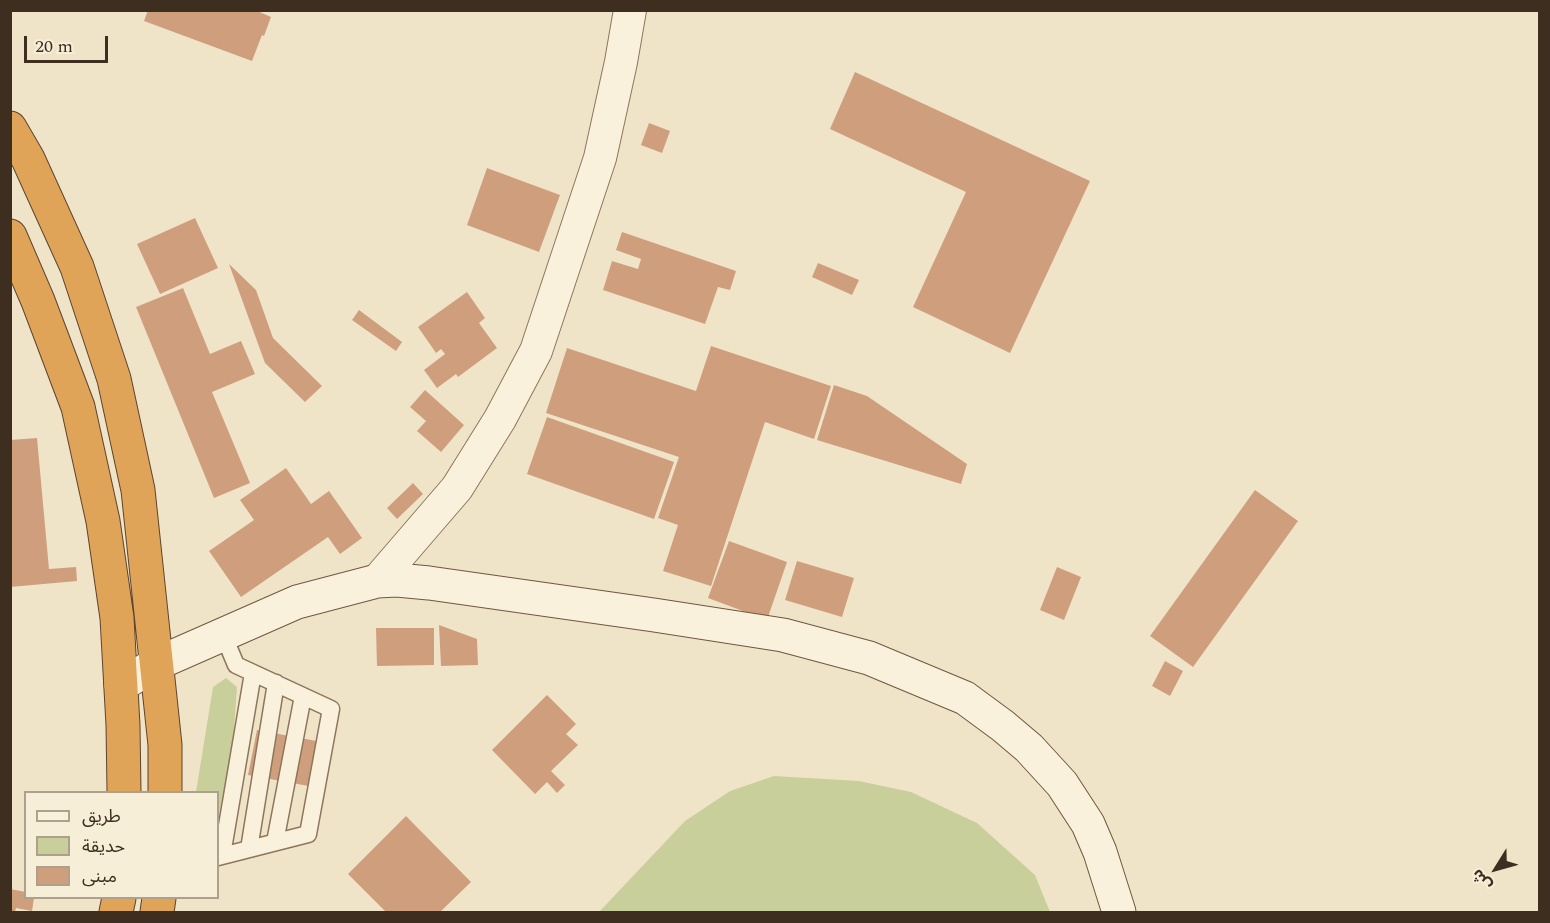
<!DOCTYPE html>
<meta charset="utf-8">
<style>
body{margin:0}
#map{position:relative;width:1550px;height:923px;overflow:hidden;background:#f0e4c8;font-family:Spectral,"Noto Sans Arabic",serif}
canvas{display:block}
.frame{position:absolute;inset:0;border:12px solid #3d2e20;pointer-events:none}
.legend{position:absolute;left:24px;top:791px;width:195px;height:108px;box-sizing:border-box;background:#f7eed8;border:2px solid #ada18e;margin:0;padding:8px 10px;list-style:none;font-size:18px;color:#3d2e20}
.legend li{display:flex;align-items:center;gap:12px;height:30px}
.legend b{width:30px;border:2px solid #ada18e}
.north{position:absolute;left:1466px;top:839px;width:60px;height:60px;-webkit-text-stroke:4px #f7eed8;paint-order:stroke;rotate:233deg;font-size:16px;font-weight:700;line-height:24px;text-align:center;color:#3d2e20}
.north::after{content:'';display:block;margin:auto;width:21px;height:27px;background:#3d2e20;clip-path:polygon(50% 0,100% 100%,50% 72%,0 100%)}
.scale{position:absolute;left:24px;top:36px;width:84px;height:27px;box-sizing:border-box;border:3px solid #3d2e20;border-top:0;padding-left:8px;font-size:18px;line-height:21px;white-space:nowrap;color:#3d2e20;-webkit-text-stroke:4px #f7eed8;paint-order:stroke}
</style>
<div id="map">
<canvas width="1550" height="923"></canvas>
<div class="frame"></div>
<ul class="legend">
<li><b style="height:8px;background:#faf1dc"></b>طريق</li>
<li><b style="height:16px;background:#c9cf9b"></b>حديقة</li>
<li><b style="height:16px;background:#cf9f7d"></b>مبنى</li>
</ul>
<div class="north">ش</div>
<div class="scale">20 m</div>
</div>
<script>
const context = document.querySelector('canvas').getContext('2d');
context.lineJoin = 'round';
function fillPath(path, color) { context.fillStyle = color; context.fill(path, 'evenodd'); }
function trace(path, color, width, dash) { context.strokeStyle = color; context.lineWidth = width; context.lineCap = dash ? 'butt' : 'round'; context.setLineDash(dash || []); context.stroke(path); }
const green = new Path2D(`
 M226,678L237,687L233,743L218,820V792H196L213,687Z
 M774,776L859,781L911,792L977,823L1035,875L1050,912H599L685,821L730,791Z`);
const building = new Path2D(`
 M148,10H255L271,17L264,36L262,35L252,61L144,21Z
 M855,72L1090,181L1010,353L913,307L966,192L830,129Z
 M649,123L670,131L662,153L641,145Z
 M487,168L560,195L539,252L467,225Z
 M195,218L218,268L160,294L137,244Z
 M622,232L736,271L730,290L718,287L705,324L603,290L612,261L638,269L641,259L616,250Z
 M818,263L859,280L852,295L812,277Z
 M229,264L256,290L273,338L322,386L305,402L265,363Z
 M183,288L210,354L241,341L255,374L212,392L250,483L214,498L136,307Z
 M467,292L485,318L479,323L497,348L458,377L456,374L437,388L424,370L445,354L441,349L436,353L418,327Z
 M359,310L402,342L396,351L352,320Z
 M711,346L831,386L814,439L765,422L711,586L663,571L678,525L658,518L679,457L546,413L567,348L696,391Z
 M834,385L867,396L967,464L961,484L817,440Z
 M425,390L464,425L441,452L417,431L426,421L410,407Z
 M547,417L674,462L654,519L527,474Z
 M37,438L49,569L76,567L77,581L10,587V440Z
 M286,468L311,504L329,491L362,538L340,554L328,537L241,597L209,551L254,520L240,500Z
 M413,483L423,494L397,519L387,508Z
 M1255,490L1298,521L1193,667L1150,636Z
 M729,541L787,562L767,620L708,598Z
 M797,561L854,578L842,617L785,600Z
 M1057,567L1081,577L1064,620L1040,610Z
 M439,625L477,639L478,665L441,666Z
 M376,628H434V665L377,666Z
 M1165,661L1183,671L1170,696L1152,686Z
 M547,695L576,724L566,734L578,745L551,771L565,785L557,793L547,782L535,794L492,750Z
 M257,730L322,742L314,787L248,775Z
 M406,816L471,882L440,912H386L348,874Z
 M10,889L26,892V898H34L32,911L16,908L15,912H10Z`);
const lane = new Path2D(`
 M275,842L303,696
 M249,849L276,683
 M222,855L253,673
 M218,857L308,834L331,709L236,665L223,634`);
const street = new Path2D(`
 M377,581L457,488L500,419L536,351L600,158L621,62L630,10`);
const secondary = new Path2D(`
 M121,685L156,664L297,602L377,581L397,580L429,583L654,615L783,635L869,658L965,698L1003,726L1029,748L1062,784L1088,824L1100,852L1119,912`);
const highway = new Path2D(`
 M10,128L28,159L77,267L114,379L138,490L165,745V792
 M10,236L38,301L78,407L103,521L117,618L123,725L124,792
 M116,912L119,898
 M157,912L159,898`);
fillPath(green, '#c9cf9b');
fillPath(building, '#cf9f7d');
trace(lane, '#8d765c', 19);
trace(street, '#8d765c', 34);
trace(secondary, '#6f573f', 35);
trace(highway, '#5b4430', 35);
trace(lane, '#faf1dc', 16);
trace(street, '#faf1dc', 32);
trace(secondary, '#faf1dc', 33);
trace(highway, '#e0a458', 33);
</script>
